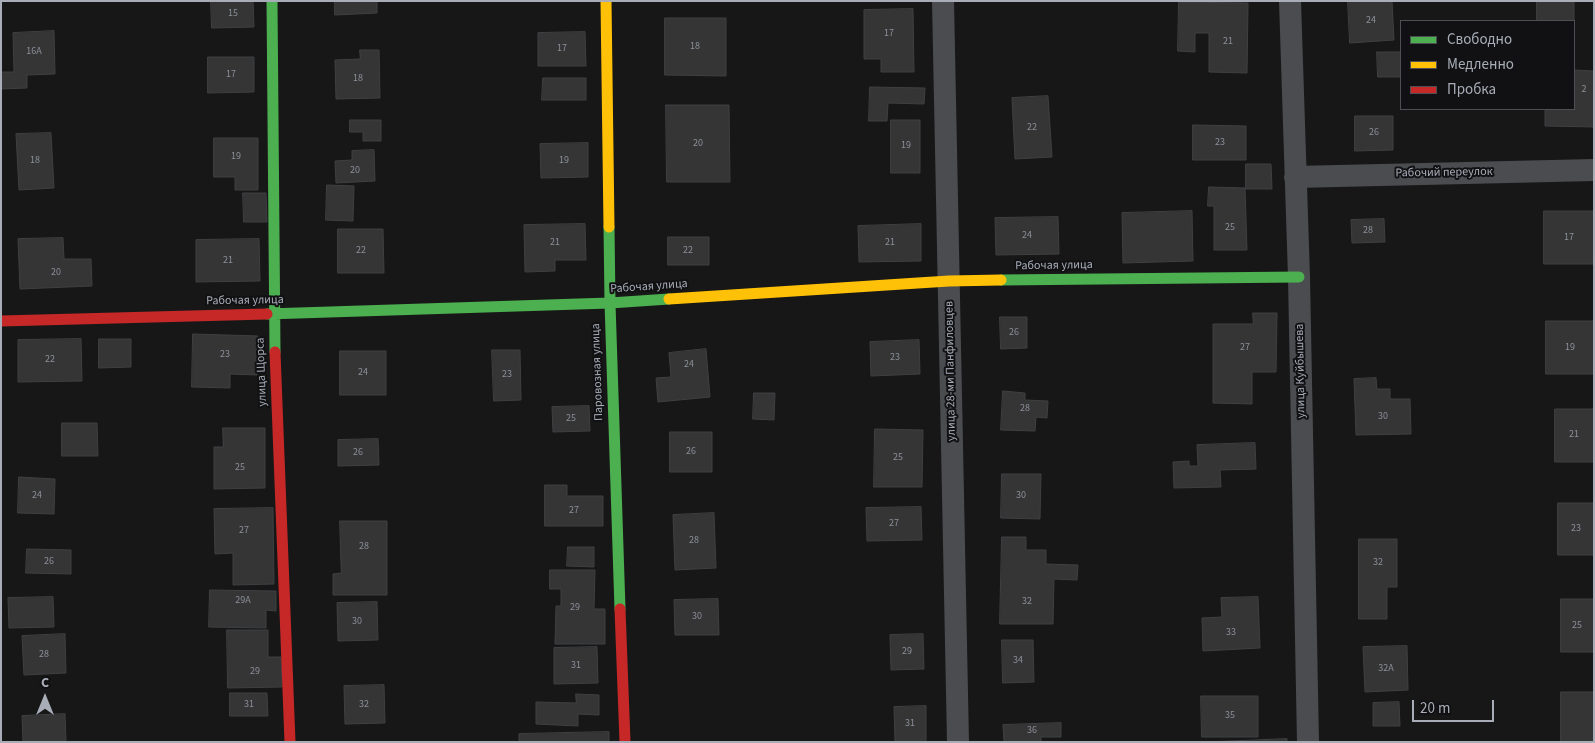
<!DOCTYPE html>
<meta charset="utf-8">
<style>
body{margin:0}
#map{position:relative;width:1595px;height:743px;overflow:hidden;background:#171717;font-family:"Source Sans 3",sans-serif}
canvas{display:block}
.frame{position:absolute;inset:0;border:2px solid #a8adb8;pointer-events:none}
.legend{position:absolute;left:1400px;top:20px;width:175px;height:90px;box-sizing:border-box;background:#111113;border:1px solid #4d4f55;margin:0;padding:6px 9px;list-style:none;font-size:15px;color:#a8adb8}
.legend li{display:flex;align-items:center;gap:10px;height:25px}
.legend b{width:25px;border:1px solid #4d4f55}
.north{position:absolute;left:20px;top:673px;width:50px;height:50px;-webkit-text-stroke:4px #111113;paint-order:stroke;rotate:0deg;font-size:14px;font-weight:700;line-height:20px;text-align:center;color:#a8adb8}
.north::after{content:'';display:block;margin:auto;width:18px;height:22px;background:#a8adb8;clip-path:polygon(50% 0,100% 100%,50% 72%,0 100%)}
.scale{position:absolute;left:1412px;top:700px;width:82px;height:22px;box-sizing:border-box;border:2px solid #a8adb8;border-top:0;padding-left:6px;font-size:15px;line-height:18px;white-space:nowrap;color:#a8adb8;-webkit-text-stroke:4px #111113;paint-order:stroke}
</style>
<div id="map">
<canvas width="1595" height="743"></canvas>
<div class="frame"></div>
<ul class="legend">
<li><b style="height:6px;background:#4caf50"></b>Свободно</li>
<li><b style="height:6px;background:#ffc107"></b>Медленно</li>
<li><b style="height:6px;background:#c62828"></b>Пробка</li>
</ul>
<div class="north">С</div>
<div class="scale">20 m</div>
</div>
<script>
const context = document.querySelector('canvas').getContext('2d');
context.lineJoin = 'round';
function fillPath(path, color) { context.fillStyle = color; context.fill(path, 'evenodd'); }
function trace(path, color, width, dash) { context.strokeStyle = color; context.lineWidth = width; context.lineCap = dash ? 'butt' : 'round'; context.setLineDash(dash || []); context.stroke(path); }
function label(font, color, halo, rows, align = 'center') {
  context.font = font + ' "Source Sans 3",sans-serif'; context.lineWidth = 4; context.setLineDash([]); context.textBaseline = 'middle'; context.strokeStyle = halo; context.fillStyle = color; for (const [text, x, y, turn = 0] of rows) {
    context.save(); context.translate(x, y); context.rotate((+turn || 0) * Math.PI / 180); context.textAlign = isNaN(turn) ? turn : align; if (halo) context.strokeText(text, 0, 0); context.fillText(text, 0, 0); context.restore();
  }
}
const building = new Path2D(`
 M211,1H253L254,27L212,28Z
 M335,1H377V13L335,15Z
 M1348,1H1392L1394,40L1350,43Z
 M1537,1H1574V21H1537Z
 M1179,2L1248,3L1247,73L1209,72V33H1195V52L1178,51Z
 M913,9L914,72H881V59H864V10Z
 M665,18H726V76L665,75Z
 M54,31L55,74L27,75V88L1,89V72H14L13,33Z
 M585,32L586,66H538V33Z
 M360,50H379L380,98L336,99L335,60L360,59Z
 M1377,52H1401V77H1378Z
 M208,57H254V92L208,93Z
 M1574,70L1594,71V127L1545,126V109H1574Z
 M543,78H586V100H542Z
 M870,87L925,88L924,104L888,103L887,121H869Z
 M1048,96L1052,157L1015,159L1012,98Z
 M666,105H729L730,182H667Z
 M1355,116H1393V150L1355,151Z
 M350,120H381V141H363V132H350Z
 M891,120H920V173H891Z
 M1193,125L1246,126V160H1193Z
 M51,133L54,188L19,190L16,134Z
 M214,138H258V190H235V177H214Z
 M588,143V177L541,178L540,144Z
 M374,150L375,181L336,183L335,161L352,160V151Z
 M1246,164H1271L1272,189H1246Z
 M327,185L354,186L353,221L326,220Z
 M1209,187L1245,188L1247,250H1214V206H1208Z
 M243,193H266L267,222H244Z
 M1192,211L1193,261L1123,263L1122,213Z
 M1544,211H1594V264H1544Z
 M1058,217L1059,254L996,255L995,218Z
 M1384,219L1385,242L1352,243L1351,220Z
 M585,224L586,260H555V271L525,272L524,225Z
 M921,224V261L859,262L858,226Z
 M338,229H383L384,273H338Z
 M668,237H709V265H668Z
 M63,238L64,259H91L92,286L20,289L18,239Z
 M259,239L260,281L196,282V240Z
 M1253,313H1277L1276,372H1252V404L1213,403V324H1253Z
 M1000,317H1027V348L1001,349Z
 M1546,321H1594V374H1546Z
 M193,334L258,336L257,375L230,374V388L192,387Z
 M81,339L82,381L18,382V340Z
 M99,339H131V367L99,368Z
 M919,340L920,374L871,376L870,342Z
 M706,349L710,397L658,402L656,378L671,377L669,353Z
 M492,350H520L521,400L494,401Z
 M340,351H386V395H340Z
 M1376,378L1377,389H1390V399H1410L1411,434L1356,435L1354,379Z
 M1003,391L1025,393V400L1048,401L1047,418L1036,417L1035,431L1001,430Z
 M754,393H775L774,420L753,419Z
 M589,406L590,431L553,432L552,407Z
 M1555,409H1594V462H1555Z
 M62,423H97L98,456H62Z
 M223,428H265V488L214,489V447H223Z
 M875,429L923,430L922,487H874Z
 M670,432H712V472H670Z
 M378,439L379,465L338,466V440Z
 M1255,443L1256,469L1220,470L1221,487L1174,488L1173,462L1189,461V466H1198L1197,445Z
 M1002,474H1041L1040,519L1001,518Z
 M19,477L55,479L54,514L18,513Z
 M545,485H567V496H603V526H545Z
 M1558,503H1594V555H1558Z
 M921,507L922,540L867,541L866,508Z
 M273,508L274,584L233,585V553L215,554L214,509Z
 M714,513L716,568L675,570L673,515Z
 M340,521H387V595H333V574L341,573Z
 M1002,537H1026V550H1046V564L1078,565L1077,580L1054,579L1053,624H1000Z
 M1359,539H1397V587H1387V619H1359Z
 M568,547H594V567L567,566Z
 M27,549L71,550V574L26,573Z
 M550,570H595L594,609H605V644H555L556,606H561V589H550Z
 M210,590L276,591V611L266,610V628L209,627Z
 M53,597L54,627L9,628L8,598Z
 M1258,597L1260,648L1203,651L1202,618L1222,617L1221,598Z
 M718,599L719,635H675L674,600Z
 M1561,599H1594V652H1561Z
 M377,602L378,640L338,641L337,603Z
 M227,630H268V657H281L282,687L228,688Z
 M65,634L66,673L24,675L22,636Z
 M923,634L924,669L891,670L890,635Z
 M1002,640H1033L1034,682L1003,683Z
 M1407,646L1408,690L1365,692L1363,647Z
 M597,647L598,683L554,684V648Z
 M384,685L385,723L345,724L344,686Z
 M1561,692H1594V742H1561Z
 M230,693H267L268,716H230Z
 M576,694L599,695V715L578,714V726L536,724V702L576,703Z
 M1201,696H1258V737H1202Z
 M1399,702L1400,726H1373V703Z
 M926,706V742H895L894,707Z
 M65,714L66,742H23L22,716Z
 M1061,723V737H1041V742H1004L1003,725Z
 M609,732V742H519V734Z
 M1287,739V742H1207Z`);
const street = new Path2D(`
 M943,1L958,742
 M1290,1L1299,277L1308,742
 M1295,177L1594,170`);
const fast = new Path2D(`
 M272,1L275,352
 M609,227L610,303L620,609
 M1001,280L1299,277
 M267,314L610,303L669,299`);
const slow = new Path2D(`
 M606,1L609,227
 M669,299L949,281L1001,280`);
const jam = new Path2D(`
 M1,321L267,314
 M275,352L290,742
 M620,609L625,742`);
const numberNames = [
 ["15",233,14],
 ["24",1371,21],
 ["17",889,34],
 ["21",1228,42],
 ["18",695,47],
 ["17",562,49],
 ["16А",34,52],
 ["17",231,75],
 ["18",358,79],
 ["2",1584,90],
 ["22",1032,128],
 ["26",1374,133],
 ["23",1220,143],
 ["20",698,144],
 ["19",906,146],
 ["19",236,157],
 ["18",35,161],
 ["19",564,161],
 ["20",355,171],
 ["25",1230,228],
 ["28",1368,231],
 ["24",1027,236],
 ["17",1569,238],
 ["21",555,243],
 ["21",890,243],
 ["22",361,251],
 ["22",688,251],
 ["21",228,261],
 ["20",56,273],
 ["26",1014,333],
 ["27",1245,348],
 ["19",1570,348],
 ["23",225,355],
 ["23",895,358],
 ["22",50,360],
 ["24",689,365],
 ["24",363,373],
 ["23",507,375],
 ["28",1025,409],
 ["30",1383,417],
 ["25",571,419],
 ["21",1574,435],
 ["26",691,452],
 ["26",358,453],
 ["25",898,458],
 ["25",240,468],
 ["24",37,496],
 ["30",1021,496],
 ["27",574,511],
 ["27",894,524],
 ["23",1576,529],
 ["27",244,531],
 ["28",694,541],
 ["28",364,547],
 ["26",49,562],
 ["32",1378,563],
 ["29А",243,601],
 ["32",1027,602],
 ["29",575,608],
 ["30",697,617],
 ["30",357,622],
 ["25",1577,626],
 ["33",1231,633],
 ["29",907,652],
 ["28",44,655],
 ["34",1018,661],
 ["31",576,666],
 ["32А",1386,669],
 ["29",255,672],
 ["31",249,705],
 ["32",364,705],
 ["35",1230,716],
 ["31",910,724],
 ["36",1032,731]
];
const streetNames = [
 ["Рабочий переулок",1444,173,-1],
 ["Рабочая улица",1054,266,-1],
 ["Рабочая улица",649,287,-4],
 ["Рабочая улица",245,301,-1],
 ["улица 28-ми Панфиловцев",951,371,-91],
 ["улица Куйбышева",1301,371,-91],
 ["улица Щорса",262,372,-92],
 ["Паровозная улица",598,372,-92]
];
fillPath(building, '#353536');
trace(building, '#3f4043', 1);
trace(street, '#4b4c50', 22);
trace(fast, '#4caf50', 11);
trace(slow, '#ffc107', 11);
trace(jam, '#c62828', 11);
label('10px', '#8b8f98', null, numberNames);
label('12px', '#a8adb8', '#111113', streetNames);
</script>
